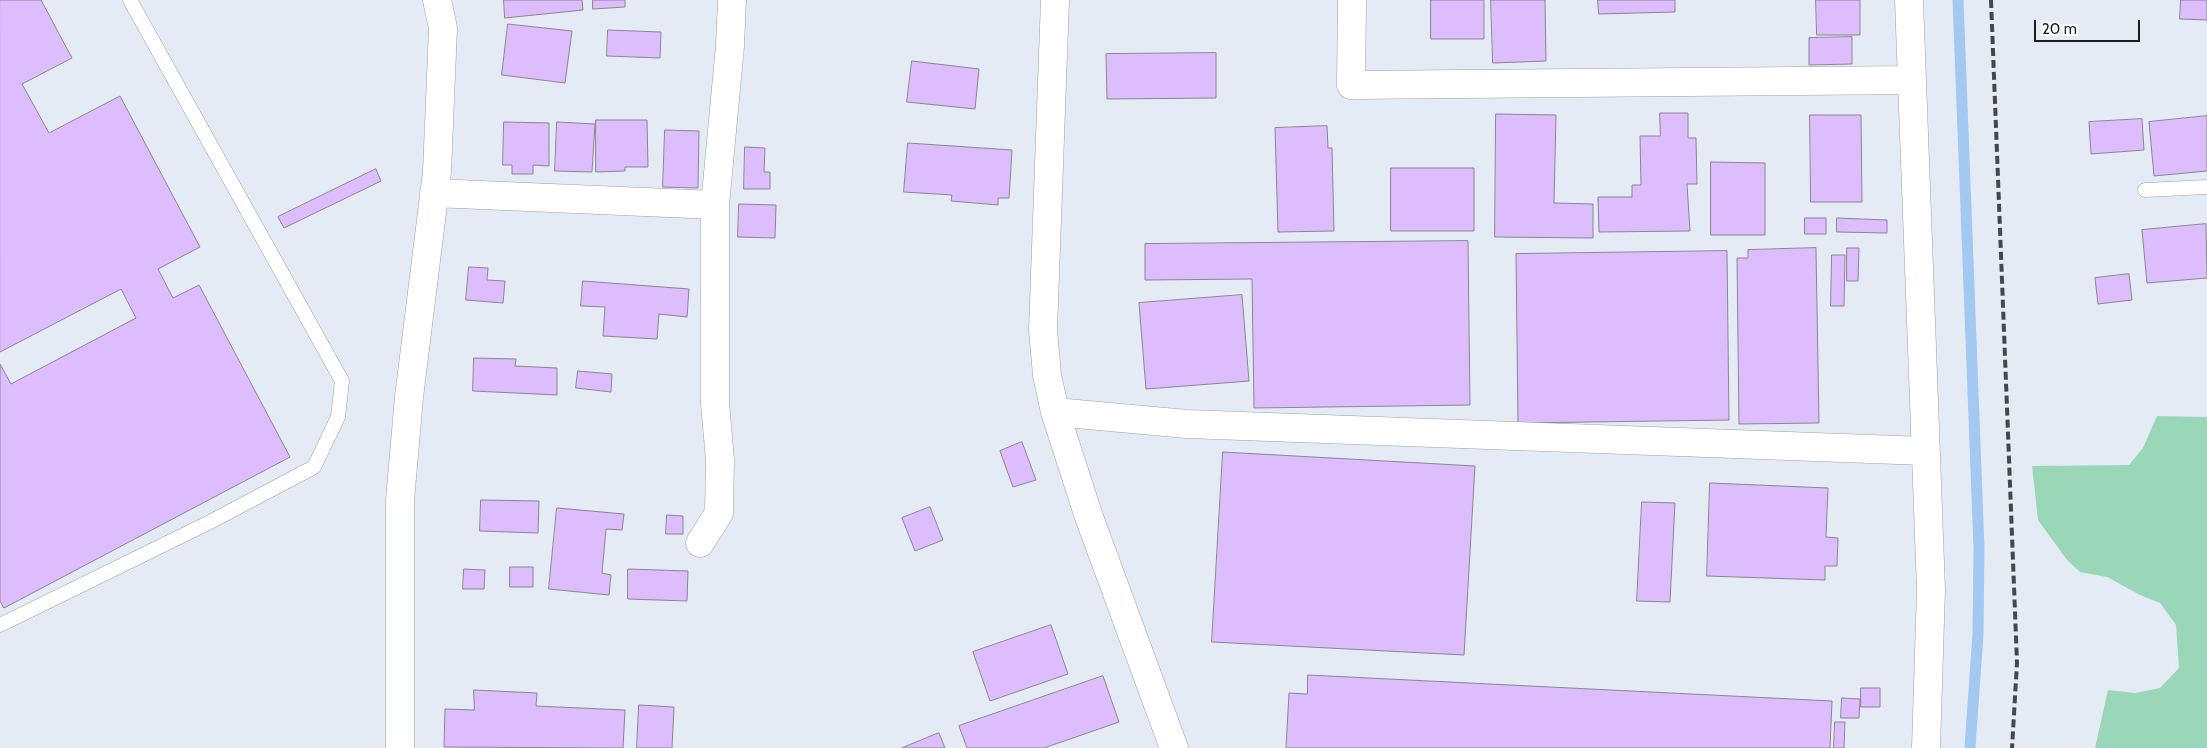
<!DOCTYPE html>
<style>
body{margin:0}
#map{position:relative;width:2207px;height:748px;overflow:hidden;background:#e5ebf5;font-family:Cabin,sans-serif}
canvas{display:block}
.scale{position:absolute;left:2034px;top:20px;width:106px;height:22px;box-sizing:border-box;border:2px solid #1a1c1f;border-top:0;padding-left:6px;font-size:15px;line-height:18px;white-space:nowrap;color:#1a1c1f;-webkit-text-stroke:4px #fff;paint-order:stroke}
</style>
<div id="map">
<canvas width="2207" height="748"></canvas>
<div class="scale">20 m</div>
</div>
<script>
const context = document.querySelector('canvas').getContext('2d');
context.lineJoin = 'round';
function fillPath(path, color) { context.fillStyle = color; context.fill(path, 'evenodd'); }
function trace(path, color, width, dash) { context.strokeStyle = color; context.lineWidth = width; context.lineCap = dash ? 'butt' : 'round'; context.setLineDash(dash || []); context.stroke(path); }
const green = new Path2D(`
 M2157,416L2207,417V748H2095L2108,690L2135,693L2160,688L2179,668L2176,625L2160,603L2140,595L2107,577L2080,572L2067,560L2038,520L2032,466L2129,465L2143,448Z`);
const stream = new Path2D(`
 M1958,0L1979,548L1978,634L1970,748`);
const building = new Path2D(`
 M0,0H41L72,58L22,84L49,133L120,96L200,247L158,269L173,298L199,285L290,457L4,608L0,601V364L11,384L136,318L121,289L0,352Z
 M504,0H582L583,10L505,18Z
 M593,0H625V7L593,9Z
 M1431,0H1484V39H1431Z
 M1491,0H1545L1546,61L1493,63Z
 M1598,0H1675V12L1599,14Z
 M1816,0H1860V35H1817Z
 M2181,0H2207V20L2180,19Z
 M508,24L572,31L565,83L502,75Z
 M608,30L661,32L660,58L607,56Z
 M1852,37V64L1809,65V38Z
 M1216,53V98L1107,99L1106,54Z
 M912,61L979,69L975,109L907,102Z
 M1660,113H1688V138H1696L1697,184H1687L1690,231L1599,232L1598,197H1632V185H1641L1640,136H1660Z
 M1496,114L1556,115L1554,203L1593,204V238L1495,237Z
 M1810,115H1861L1862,202H1811Z
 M2207,116V171L2154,176L2149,122Z
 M2142,119L2144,150L2091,154L2089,122Z
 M596,120H647L648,167H625V171L596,172Z
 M504,122L549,123V166L533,165V174H512V165H503Z
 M557,122L595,124L592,172L555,171Z
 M1327,126L1328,148H1332L1334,231L1278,232L1275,128Z
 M665,130L699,131L698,188L663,187Z
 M908,143L1012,150L1009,198H998V205L951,201L952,195L904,192Z
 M745,147L765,148L764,172H770V189H744Z
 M1711,162L1765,163V235H1711Z
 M1391,168H1474V231H1391Z
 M376,169L381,181L284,228L278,217Z
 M739,204L776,205L775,238L738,237Z
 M1805,218H1826V234H1805Z
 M1837,218L1887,220V233L1837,232Z
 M2206,224L2207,278L2147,283L2142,230Z
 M1468,241L1470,405L1254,408L1252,279L1145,280V244Z
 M1816,248L1819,423L1739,424L1737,258H1748V250Z
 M1847,248H1859L1858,281H1847Z
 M1727,251L1729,420L1518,423L1516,254Z
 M1832,255H1845L1844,306H1831Z
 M469,267L488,268L487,280L505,281L503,303L466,300Z
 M2129,274L2132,300L2098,304L2095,278Z
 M583,281L689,289L687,317L659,314L657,339L603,336L605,307L581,306Z
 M1242,295L1249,381L1146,389L1139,303Z
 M474,358L516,359L515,366L557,368V395L473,391Z
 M578,371L612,374L611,392L576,388Z
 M1022,442L1036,480L1013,487L1000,451Z
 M1223,452L1475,466L1464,655L1212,642Z
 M1710,483L1828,488L1826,537L1838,538L1837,566H1825V580L1707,576Z
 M481,500L539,501L538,533L480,531Z
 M1642,502L1675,503L1670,602L1637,601Z
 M930,507L943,540L915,551L902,518Z
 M557,508L624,514L622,530L606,529L602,573L611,575L609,595L549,589Z
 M667,515L683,516V534H666Z
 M510,567H533V587H510Z
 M464,569L485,570L484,589H463Z
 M628,569L688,571L687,601L628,599Z
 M1051,625L1068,674L990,701L973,652Z
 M1308,675L1832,701L1830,748H1286L1289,693L1307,694Z
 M1103,676L1119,722L1044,748H967L959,726Z
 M1861,688H1880V707H1861Z
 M474,690L537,693L536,706L625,710L623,748L444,747L445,709L474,710Z
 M1842,698L1860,699L1859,718H1841Z
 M639,705L674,707L672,748H637Z
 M1835,722H1845L1844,748H1834Z
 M939,733L945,748H902Z`);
const lane = new Path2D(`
 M2145,190L2207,187
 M0,625L210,522L314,467L338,417L342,381L130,0`);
const street = new Path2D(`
 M1055,0L1043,330L1047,375L1055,412L1089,517L1174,748
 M1352,0L1351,85L1912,80
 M1909,0L1931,589L1926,748
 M434,193L715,205
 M1055,412L1187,424L1925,451
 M700,543L719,513L720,460L715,403V205L730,46L732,0
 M400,748V500L409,397L437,172L443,28L437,0`);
const rail = new Path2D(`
 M1991,0L2017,663L2012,748`);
fillPath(green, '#9ad7b8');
trace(stream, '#a3c9f2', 11);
fillPath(building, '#ddbdfd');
trace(building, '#8a858f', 1);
trace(lane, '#9aa0a9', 15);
trace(street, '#9aa0a9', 29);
trace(lane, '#fff', 14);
trace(street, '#fff', 28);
trace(rail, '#45474c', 4, [8, 4]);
</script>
